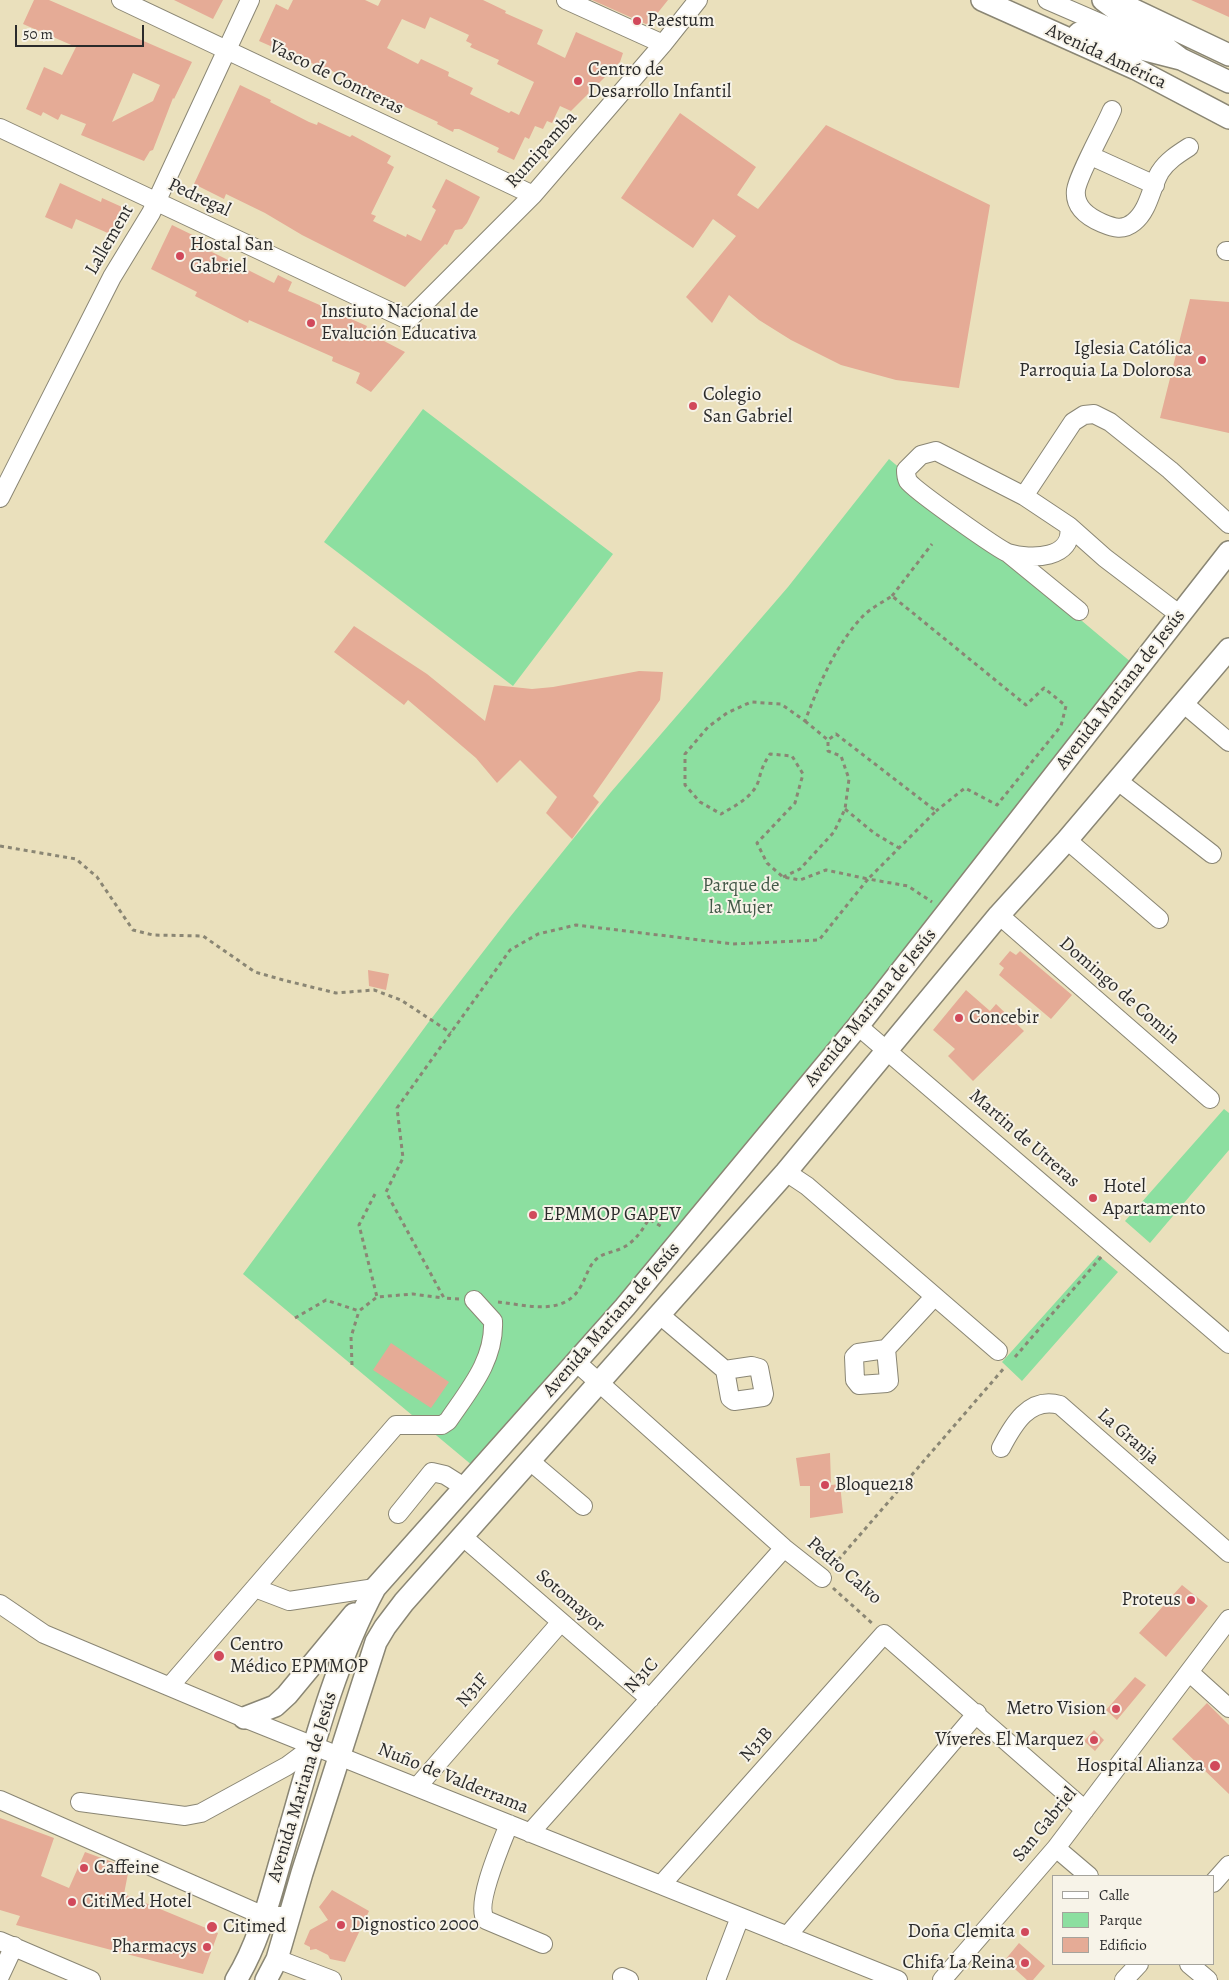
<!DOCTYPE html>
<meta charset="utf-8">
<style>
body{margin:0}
#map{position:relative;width:1229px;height:1980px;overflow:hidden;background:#eae0bc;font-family:Alegreya,serif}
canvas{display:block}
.legend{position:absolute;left:1052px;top:1875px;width:162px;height:90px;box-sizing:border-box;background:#f7f3e8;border:1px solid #a5a39c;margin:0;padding:6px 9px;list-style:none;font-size:15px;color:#2b2b2b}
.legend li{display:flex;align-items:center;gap:10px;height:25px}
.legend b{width:25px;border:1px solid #a5a39c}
.scale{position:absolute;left:15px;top:25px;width:129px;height:22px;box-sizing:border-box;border:2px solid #2b2b2b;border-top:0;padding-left:6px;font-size:15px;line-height:18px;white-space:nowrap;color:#2b2b2b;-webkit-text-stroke:4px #f7f3e8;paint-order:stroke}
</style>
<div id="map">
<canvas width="1229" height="1980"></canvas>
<ul class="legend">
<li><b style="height:6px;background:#fff"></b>Calle</li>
<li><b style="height:14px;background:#8cdfa0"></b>Parque</li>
<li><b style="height:14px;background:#e5ab96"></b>Edificio</li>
</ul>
<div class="scale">50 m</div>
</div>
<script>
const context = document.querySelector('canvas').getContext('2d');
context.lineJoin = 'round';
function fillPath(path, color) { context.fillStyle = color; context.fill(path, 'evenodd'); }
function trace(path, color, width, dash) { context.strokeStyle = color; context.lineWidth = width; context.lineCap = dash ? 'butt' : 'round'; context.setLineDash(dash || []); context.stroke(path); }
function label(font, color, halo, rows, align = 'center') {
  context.font = font + ' Alegreya,serif'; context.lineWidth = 4; context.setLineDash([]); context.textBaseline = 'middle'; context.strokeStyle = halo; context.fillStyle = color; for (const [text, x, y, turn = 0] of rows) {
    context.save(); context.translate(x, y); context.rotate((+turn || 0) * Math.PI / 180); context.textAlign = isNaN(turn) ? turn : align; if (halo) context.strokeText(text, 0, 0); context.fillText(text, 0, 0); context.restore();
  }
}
const green = new Path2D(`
 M423,409L613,554L513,686L324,542Z
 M889,459L1138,668L479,1471L243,1274L428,1023L510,917L611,792L788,587Z
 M1224,1109L1229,1113V1150L1150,1243L1125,1221Z
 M1098,1255L1118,1272L1022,1381L1002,1362Z`);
const building = new Path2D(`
 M34,0H49L192,62L174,99L173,98L153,150L150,151L144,161L81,135L86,124L61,114L58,120L43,112L41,116L26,109L44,67L62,75L76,47L23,24ZM133,73L160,85L153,101L112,122Z
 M174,0H223L213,19Z
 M293,0H365L378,6L381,0H483L506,11L505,13L543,30L537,44L565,58L576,32L623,53L620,62L571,111L560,106L552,123L547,121L543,129L535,126L529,139L525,137L514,160L497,152L499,148L459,129H454L453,132L437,124L438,122L397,103L395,106L325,67L324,69L301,58L300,59L259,41L276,4L288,10ZM430,17L469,35L466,41L472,44L470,47L499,60L497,64L534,82L519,115L511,111L509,113L470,94L473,88L448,76L449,72L421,59L418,64L387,48L402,19L425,29Z
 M592,0H668L648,25Z
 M1191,0H1229V17Z
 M240,85L271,100L270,102L309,122L317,125L318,122L350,137L352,135L391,156L387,163L394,167L371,214L376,216L373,221L406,237L407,234L421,241L436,210L432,207L446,179L480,197L467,223L462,229L455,230L447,245L445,244L405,287L302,235L265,213L226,194L224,199L194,184Z
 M680,113L756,167L737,195L758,209L826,125L990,205L959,388L896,380L841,365L791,340L759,320L729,295L712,323L686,297L736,236L713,219L693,248L621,198Z
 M60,183L101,202L102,198L122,207L110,234L76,219L72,229L45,217Z
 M172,225L209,243L206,249L274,283L278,275L292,282L288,291L367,326L365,331L405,352L371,392L356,383L360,373L332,361L333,357L249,320L248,323L195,296L197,292L151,269Z
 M1190,299L1229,302V433L1160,418Z
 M354,626L427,674L485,721L494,685L532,689L553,687L639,671L663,672L660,700L593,796L599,802L572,839L546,813L557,797L520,760L497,783L476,758L408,700L404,705L334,652Z
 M1010,951L1016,955L1020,951L1072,995L1051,1019L999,975L1004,968L999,964Z
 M368,970L389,974L386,990L369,986Z
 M966,990L990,1011L996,1004L1024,1031L973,1081L948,1056L955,1049L933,1030Z
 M391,1343L449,1382L431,1408L373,1370Z
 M830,1453L831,1485L840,1484L843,1513L810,1518V1486H800L796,1458Z
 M1182,1585L1208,1606L1166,1657L1139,1633Z
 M1135,1677L1146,1685L1117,1720L1106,1710Z
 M1207,1703L1229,1725V1794L1172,1739Z
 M1094,1730L1104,1740L1095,1751L1084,1741Z
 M0,1818L54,1838L41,1876L69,1888L85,1852L129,1868L124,1894L218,1933L203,1974L16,1925L20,1916L0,1910Z
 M332,1890L369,1911L345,1962L330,1959L328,1955L316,1949L310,1950V1947L304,1944L310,1930L328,1920L319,1907Z
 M1019,1943L1045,1966L1033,1980H1027L1005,1960Z`);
const path = new Path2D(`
 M892,596L932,544
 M805,721L828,740
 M845,809L874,833L899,848
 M0,846L76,859L97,877L133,930L153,935L203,936L255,972L287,981L336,993L374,990L401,1000L451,1033
 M783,877L800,869L834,832L845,809L849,779L841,756L828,751V740L836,734L936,811L868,879L826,870L800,880L783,877L767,863L757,843L795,803L803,774L792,756L770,754C764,763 762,768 759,779C755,796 735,806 721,814L700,802L685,785V754L708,727L727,713L751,702L781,704L805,721C820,682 835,646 863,616C871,608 883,602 892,596L1026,705L1044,688L1066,706L1061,726L997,805L965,788L936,811
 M375,1194L359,1225L377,1297L413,1294L443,1298
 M459,1299L444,1298L386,1192L403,1158L397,1108L510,950L538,934L576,925L733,944L819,940L868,879L908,886L932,902
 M498,1302C528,1305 564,1317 581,1286C587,1276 588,1265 599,1257C605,1253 613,1252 620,1249C634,1243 641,1232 649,1219L664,1228
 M295,1318L326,1300L359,1311L377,1297
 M1015,1357L1102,1256
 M352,1365L351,1337L359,1311
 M833,1566L1005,1367
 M833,1588L873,1624`);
const minor = new Path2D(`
 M121,0L533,195
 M566,0L663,44
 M1047,0L1144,42
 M1112,110C1105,127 1078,175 1076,190C1074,207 1088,217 1102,223C1114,228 1123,231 1134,222C1149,210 1151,187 1160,172C1167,161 1178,154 1189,147
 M0,128L408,320L533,195L663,44L698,0
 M1091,156L1155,185
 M1226,251H1229
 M936,451L1024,496L1069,526C1075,559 1031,560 1008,553C998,549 914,490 908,481C906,477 906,474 906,470L921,455Z
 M1024,496L1073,422L1084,415L1094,414L1110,422L1170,470L1229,524
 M0,498L112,277L151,213L250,0
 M1069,526L1105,558L1180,615
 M1008,553L1079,611
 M1183,703L1229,742
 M1118,781L1212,854
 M1067,840L1159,919
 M999,915L1210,1099
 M858,1026L1229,1344
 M786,1172L807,1186L998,1351
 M660,1315L725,1370L730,1398L734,1401L763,1397L764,1394L759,1368L752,1366L725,1370
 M886,1349L889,1381L887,1383L859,1385L855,1380L854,1357L858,1353L886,1349L934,1297
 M576,1362L784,1548L822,1578
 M1001,1448C1013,1425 1029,1396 1060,1405L1229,1553
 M530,1461L583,1506
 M398,1514L432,1472L445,1475L464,1487
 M462,1536L650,1699
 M255,1588L289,1601L375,1588
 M0,1604L44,1634L244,1718L898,1980
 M1189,1672L1229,1708
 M170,1686L396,1425H442L448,1421C469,1390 495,1360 493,1321L474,1300
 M417,1787L561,1622
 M0,1800L264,1916H290
 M80,1802L185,1816L201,1813L287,1766L314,1746
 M509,1824C502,1842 474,1906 486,1920L543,1944
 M530,1833L784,1548
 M1056,1848L1089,1876
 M1213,1883L1229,1865
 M661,1885L884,1634L1085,1810
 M787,1936L977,1713
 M0,1941L91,1980
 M277,1959L332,1980
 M1189,1964L1208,1980
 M0,1976L14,1946
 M622,1977L629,1980
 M716,1980L740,1917
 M942,1980L1056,1848L1229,1619
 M1124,1980L1139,1964`);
const major = new Path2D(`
 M982,0L1136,69L1229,118
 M1103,0L1181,59L1229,82
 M1128,7L1229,55
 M1079,33L1181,59
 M244,1718L275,1706L287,1695L354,1614
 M236,1980C260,1941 270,1896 283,1852C309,1764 331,1670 375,1588L625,1307L858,1026L1229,552
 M266,1980L277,1959L302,1873L376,1642L385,1627L404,1602L786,1172L999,915L1067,840L1229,649`);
const markers = [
 [637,21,5,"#d1495b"],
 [578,81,5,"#d1495b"],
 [180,256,5,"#d1495b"],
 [311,323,5,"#d1495b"],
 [1202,360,5,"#d1495b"],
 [693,406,5,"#d1495b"],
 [959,1018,5,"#d1495b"],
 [1093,1198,5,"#d1495b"],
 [533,1215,5,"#d1495b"],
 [825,1485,5,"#d1495b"],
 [1191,1600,5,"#d1495b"],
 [219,1656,6,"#d1495b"],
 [1116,1709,5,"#d1495b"],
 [1094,1740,5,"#d1495b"],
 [1215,1766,6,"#d1495b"],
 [84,1868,5,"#d1495b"],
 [72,1902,5,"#d1495b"],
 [341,1925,5,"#d1495b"],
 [212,1927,6,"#d1495b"],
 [1025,1932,5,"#d1495b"],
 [207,1947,5,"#d1495b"],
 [1025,1963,5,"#d1495b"]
];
const poiNames = [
 ["Paestum",647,21],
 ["Centro de",588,70],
 ["Desarrollo Infantil",588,92],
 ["Hostal San",190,245],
 ["Gabriel",190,267],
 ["Instiuto Nacional de",321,312],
 ["Evalución Educativa",321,334],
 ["Iglesia Católica",1192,349,"right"],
 ["Parroquia La Dolorosa",1192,371,"right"],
 ["Colegio",703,395],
 ["San Gabriel",703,417],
 ["Concebir",969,1018],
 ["Hotel",1103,1187],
 ["Apartamento",1103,1209],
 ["EPMMOP GAPEV",543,1215],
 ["Bloque218",835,1485],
 ["Proteus",1181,1600,"right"],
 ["Centro",230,1645],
 ["Médico EPMMOP",230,1667],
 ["Metro Vision",1106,1709,"right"],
 ["Víveres El Marquez",1084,1740,"right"],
 ["Hospital Alianza",1204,1766,"right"],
 ["Caffeine",94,1868],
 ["CitiMed Hotel",82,1902],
 ["Dignostico 2000",351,1925],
 ["Citimed",223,1927],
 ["Doña Clemita",1015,1932,"right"],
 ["Pharmacys",197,1947,"right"],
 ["Chifa La Reina",1015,1963,"right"]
];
const streetNames = [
 ["Avenida América",1106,57,25],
 ["Vasco de Contreras",336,78,26],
 ["Rumipamba",542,150,-48],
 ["Pedregal",199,198,25],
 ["Lallement",110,240,-60],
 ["Avenida Mariana de Jesús",1121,690,-52],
 ["Domingo de Comin",1119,991,41],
 ["Avenida Mariana de Jesús",871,1008,-51],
 ["Martin de Utreras",1024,1139,41],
 ["Avenida Mariana de Jesús",612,1320,-49],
 ["La Granja",1128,1437,41],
 ["Pedro Calvo",844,1571,41],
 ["Sotomayor",570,1601,41],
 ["N31C",642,1676,-48],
 ["N31F",473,1691,-49],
 ["N31B",757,1745,-48],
 ["Nuño de Valderrama",453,1779,22],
 ["Avenida Mariana de Jesús",303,1787,-73],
 ["San Gabriel",1045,1825,-51]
];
const parkNames = [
 ["Parque de",741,886],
 ["la Mujer",741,908]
];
fillPath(green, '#8cdfa0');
fillPath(building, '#e5ab96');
trace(minor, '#8a8674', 20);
trace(major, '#8a8674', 24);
trace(path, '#8a8674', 3, [4, 4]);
trace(minor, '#fff', 18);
trace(major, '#fff', 21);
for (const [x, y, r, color] of markers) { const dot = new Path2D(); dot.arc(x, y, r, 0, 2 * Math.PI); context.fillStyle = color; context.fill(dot); trace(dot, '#f7f3e8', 2); }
label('19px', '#2b2b2b', '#f7f3e8', poiNames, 'left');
label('19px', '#2b2b2b', '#f7f3e8', streetNames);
label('19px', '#435848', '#f7f3e8', parkNames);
</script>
